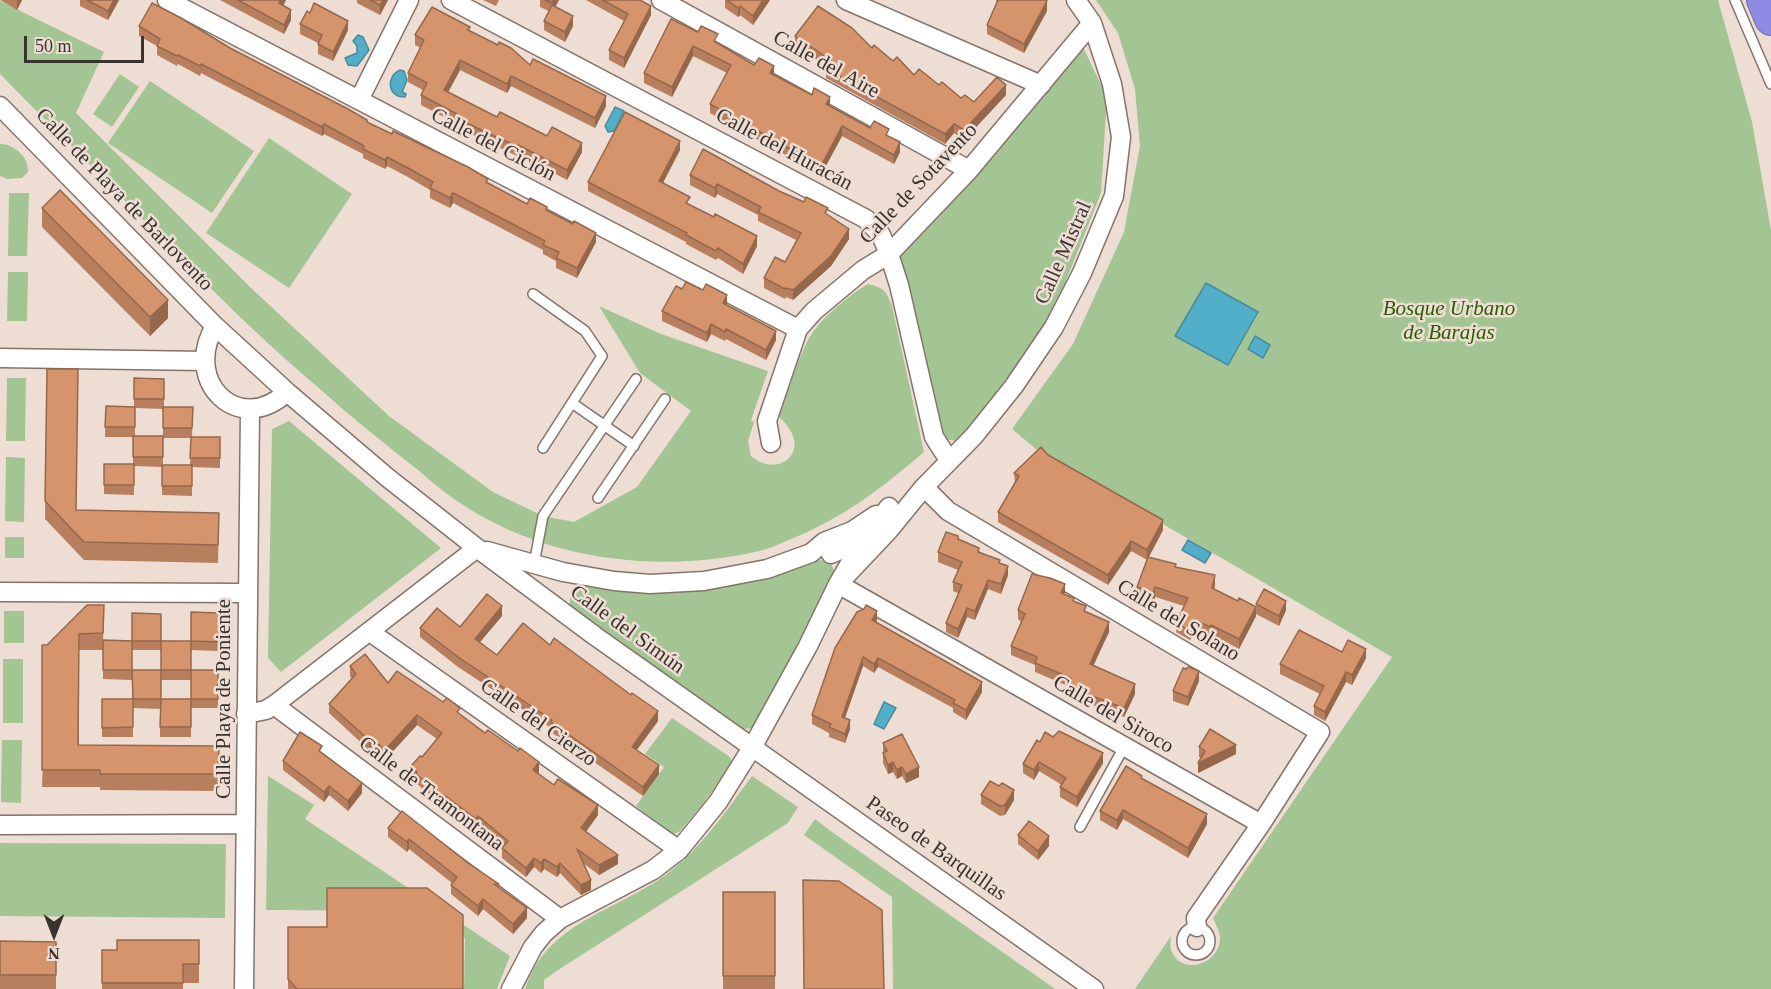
<!DOCTYPE html>
<meta charset="utf-8">
<style>
body{margin:0}
#map{position:relative;width:1771px;height:989px;overflow:hidden;background:#eeddd3;font-family:Georgia,serif}
canvas{display:block}
.north{position:absolute;left:24px;top:905px;width:60px;height:60px;-webkit-text-stroke:4px #eeddd3;paint-order:stroke;rotate:180deg;font-size:16px;font-weight:700;line-height:24px;text-align:center;color:#39332f}
.north::after{content:'';display:block;margin:auto;width:21px;height:27px;background:#39332f;clip-path:polygon(50% 0,100% 100%,50% 72%,0 100%)}
.scale{position:absolute;left:24px;top:36px;width:120px;height:27px;box-sizing:border-box;border:3px solid #39332f;border-top:0;padding-left:8px;font-size:18px;line-height:21px;white-space:nowrap;color:#39332f;-webkit-text-stroke:4px #eeddd3;paint-order:stroke}
</style>
<div id="map">
<canvas width="1771" height="989"></canvas>
<div class="north">N</div>
<div class="scale">50 m</div>
</div>
<script>
const context = document.querySelector('canvas').getContext('2d');
context.lineJoin = 'round';
function fillPath(path, color) { context.fillStyle = color; context.fill(path, 'evenodd'); }
function trace(path, color, width, dash) { context.strokeStyle = color; context.lineWidth = width; context.lineCap = dash ? 'butt' : 'round'; context.setLineDash(dash || []); context.stroke(path); }
function label(font, color, halo, rows, align = 'center') {
  context.font = font + ' Georgia,serif'; context.lineWidth = 5; context.setLineDash([]); context.textBaseline = 'middle'; context.strokeStyle = halo; context.fillStyle = color; for (const [text, x, y, turn = 0] of rows) {
    context.save(); context.translate(x, y); context.rotate((+turn || 0) * Math.PI / 180); context.textAlign = isNaN(turn) ? turn : align; if (halo) context.strokeText(text, 0, 0); context.fillText(text, 0, 0); context.restore();
  }
}
const green = new Path2D(`
 M1096,0H1718L1752,122L1771,230V989H1135L1171,936C1171,940 1170,947 1171,950C1182,978 1222,963 1220,936C1219,930 1215,923 1213,918L1392,657L1042,454L1012,429L1073,344L1124,232L1140,146L1135,89L1118,33Z
 M0,1L104,52L76,113L251,288L389,416L493,492L543,516L574,522L637,487L691,411L640,373L599,306L661,334L768,371L751,420L754,422L748,441L751,456C779,480 816,450 779,417C789,391 796,362 809,338C820,319 849,295 868,284C885,288 886,291 892,306L924,452C882,488 843,518 791,539C781,543 770,549 759,551C661,574 549,561 463,505C447,495 432,482 418,470C385,444 352,418 321,390C244,325 174,252 104,179C70,144 34,109 0,74Z
 M1079,39L1107,97L1101,193L1048,326L990,408L958,441L942,439L889,254Z
 M120,74L139,87L112,127L93,114Z
 M150,81L254,151L212,213L108,143Z
 M269,138L352,194L289,288L206,233Z
 M0,144C14,144 29,157 28,172L22,178L7,179L0,176Z
 M9,193H29L27,256H8Z
 M8,272H28L27,321H7Z
 M7,378H26L25,441H6Z
 M289,421L441,548L281,672L268,658L272,429Z
 M6,457L25,458L24,522L5,521Z
 M5,537H24V558H5Z
 M818,560L830,561L835,573L790,666L755,728L742,729L570,607V592L581,585C645,594 707,595 770,577C786,573 802,565 818,560Z
 M4,611H24V643H4Z
 M3,659H23V723H3Z
 M672,718L730,757L732,763L703,804L679,832L673,834L636,806L664,767L645,754Z
 M2,740H22L21,803L1,802Z
 M268,776L314,805L305,819L510,956L497,989H464L465,938L426,911L266,910Z
 M752,776L798,807L788,823L558,970L544,980V989H525C548,920 617,912 668,873C702,847 727,810 752,776Z
 M815,819L832,832L1055,989H893L892,897L804,835Z
 M0,843L226,844L225,918L0,916Z`);
const water = new Path2D(`
 M358,35L363,37L369,50L357,66L348,65L345,58L357,53V46L353,41Z
 M400,70L404,71L407,80L402,92L406,94L405,97C388,98 385,77 400,70Z
 M615,107L624,111L614,131L608,132L605,126Z
 M1206,283L1258,312L1228,365L1175,336Z
 M1255,336L1270,345L1263,358L1248,349Z
 M1188,540L1211,553L1205,563L1182,550Z
 M884,702L896,708L884,729L874,724Z`);
const lane = new Path2D(`
 M1735,0L1771,84
 M533,294L585,331L602,356L543,448
 M572,403L634,446
 M598,498L665,399
 M534,564L543,516L636,379
 M1080,827L1124,747
 M1182 941a14 14 0 1 1 28 0a14 14 0 1 1-28 0Z`);
const street = new Path2D(`
 M167,0L798,329
 M451,0L866,219L881,235L889,254L899,285L934,437L949,460
 M661,0L969,170
 M846,0L1041,85
 M359,100L409,0
 M0,106L215,326L287,392L388,478L477,548L595,636L1094,989
 M215,326C182,382 239,437 287,392
 M0,358L204,361
 M771,443L767,421L798,329L814,311L863,270L889,254L969,170L1092,23
 M924,487L948,511L1320,732L1261,824L1196,918L1197,927
 M487,551L563,572L614,581L650,584L704,581L767,569L811,553L824,542L852,531L876,515
 M831,554L865,539
 M838,584L889,530L924,487L974,436L1014,386L1054,327L1082,273L1114,196L1121,137L1112,84L1092,23L1076,0
 M838,584L1261,824
 M0,592L247,593
 M370,632L679,850
 M274,705L560,919
 M246,714L266,710L274,705L477,548
 M0,825L246,824
 M244,989L250,409
 M511,989L533,947L544,933L560,919L653,870L679,850L718,802L753,746L808,646L838,584L864,539L889,507`);
const highway = new Path2D(`
 M1763,0L1771,19`);
const wall = new Path2D(`
 M0,0H22L17,10Z
 M80,0H119L108,20L80,6Z
 M220,0H286L283,6L291,20L284,34Z
 M357,0H388L380,15L357,3Z
 M483,0H499L496,6Z
 M540,0H559L555,7L573,26L565,42L544,30V21L549,11L540,7Z
 M586,0H640L651,15L624,68L609,60V50L624,21Z
 M725,0H770L753,25L740,15L738,17L725,8Z
 M996,0H1045L1047,11L1024,53L987,34V25L996,4Z
 M310,13L348,30L333,61L318,54V43L300,34V24Z
 M671,19L718,43L754,65L774,75L870,128L889,137L900,152L894,164L842,136L821,175L710,113V104L727,73L693,56L672,97L644,83V73Z
 M139,26L230,48L367,122L527,204L547,211L596,242L577,278L556,268V261L543,254V250L453,203L450,208L430,198V190L408,177L387,166L385,169L363,158V154L324,134L322,136L201,73L200,76L178,64L177,66L157,55V46L139,36Z
 M470,31L530,65L606,106L595,128L511,86L507,93L460,70L448,92L497,117L547,136L582,152L567,180L518,154L517,156L485,141L455,126V123L421,105V95L423,90L408,82V73L421,48L415,45V35Z
 M795,36L872,48L914,75L939,85L961,98L974,102L1006,95L964,140L954,133L945,144L826,78V69L827,66L795,46Z
 M680,150L663,183L690,205L757,246L743,274L718,258L716,260L686,244V242L588,191V182Z
 M690,175L779,191L828,215L849,239L831,266L793,300L786,297L785,299L764,288V278L785,262L796,240L758,221V215L717,194L715,198L690,185Z
 M42,208L168,318L150,336L42,227Z
 M682,289L727,305L776,340L766,360L726,339L725,341L711,334L707,342L662,321V311Z
 M47,369L76,510L219,513L218,563L84,560L45,519Z
 M134,378L164,379V407H193L192,437H220V468L192,467V496L162,495V467L134,466V495L104,494V464H133V437H105L106,406L134,407ZM135,408L163,409V436H135ZM163,438H191L190,465H163Z
 M1048,455L1163,530L1149,557L1176,567L1215,585L1214,589L1256,616L1239,649L1211,634L1210,637L1195,630L1190,640L1176,632V623L1184,606L1155,597L1153,602L1137,596V587L1147,560L1131,551L1108,585L998,522V512L1015,483L1014,473Z
 M958,539L1000,563L1008,575L1001,594L988,589L975,620L967,617L958,638L946,632V623L958,593L953,591V582L958,570L938,562V552Z
 M1065,593L1064,594L1074,601L1109,632L1093,665L1135,694L1124,717L1068,696V686L1035,672V665L1011,655V646L1021,622L1018,619V610Z
 M1256,604L1286,610L1279,626L1256,614Z
 M219,613V651L191,650V670H218V708H191V737H160V709L133,708V737H102V699H132V680L103,679V650H79V745L219,746L218,791L100,790V787H42L47,645L104,621L103,640L191,641ZM132,650H161V670H132ZM161,680H191V699H161Z
 M502,616L480,642L497,655L550,645L658,721L637,750L659,774L643,796L551,732V728L458,667L420,637V628L460,627Z
 M877,621L876,622L982,692L966,720L953,712V708L878,667L874,673L863,666L845,718L850,729L845,743L829,737V733L812,724V715Z
 M1342,652L1366,658L1352,685L1346,682L1325,721L1314,715V706L1320,694L1280,674V664Z
 M350,666L460,714L539,772L538,773L598,815L586,832L618,864L599,875L583,863L591,890L581,895L560,873L557,877L544,869L541,873L534,867L526,877L502,858V848L503,847L478,826L476,828L444,804L443,806L416,783V780L411,776V766L422,757L437,739L417,725L385,760L372,747L369,750L329,713V704L352,679L350,676Z
 M1199,681L1188,706L1173,701V691Z
 M1040,742L1103,763L1077,807L1060,797V787L1062,785L1039,771L1034,780L1023,773V764Z
 M883,743L919,777L906,783L902,776L897,779L893,772L888,774L883,763Z
 M1199,747L1236,754L1198,773L1201,758L1199,757Z
 M322,753L362,793L348,811L329,795L324,802L283,770V761Z
 M1142,779L1207,824L1188,858L1123,819L1117,830L1100,820V811Z
 M981,795L1014,800L1005,815L1000,816L981,804Z
 M388,828L468,863L499,884V888L527,918L513,934L483,909L478,916L451,894V885L452,883L409,849L407,852L388,837Z
 M1018,835L1049,846L1038,860L1018,844Z
 M723,892H775V989H723Z
 M288,927L463,989H288Z
 M199,940V983H183V989H102V950H117Z
 M0,941L56,942V989H0Z`);
const shadedWall = new Path2D(`
 M17,0H22L17,10Z
 M114,0H119L108,20V11Z
 M281,0H286L279,13V3Z
 M383,0H388L380,15V5Z
 M554,0H559L552,13V3Z
 M763,0H770L753,25V16Z
 M1047,1V11L1024,53V44Z
 M651,6V15L624,68V58Z
 M740,6V15L738,17V8Z
 M291,10V20L284,34V25Z
 M573,16V26L565,42V32Z
 M348,21V30L333,61V52Z
 M693,46V56L672,97V87Z
 M460,60V70L444,100V90Z
 M774,66V76L770,73Z
 M511,76V86L507,93V84Z
 M1006,85V95L964,140V130Z
 M606,96V106L595,128V118Z
 M830,97V106L826,104Z
 M324,124V134L322,136V127Z
 M954,124V133L945,144V134Z
 M842,126V136L821,175V166Z
 M680,141V150L659,190V181Z
 M900,142V152L894,164V155Z
 M582,143V152L567,180V170Z
 M387,157V166L385,169V160Z
 M717,184V194L715,198V188Z
 M453,193V203L450,208V198Z
 M849,229V239L831,266L793,300V290Z
 M596,233V242L577,278V268Z
 M757,236V246L743,274V264Z
 M727,295V305L723,303Z
 M168,300V318L150,336V317Z
 M711,324V334L707,342V333Z
 M776,331V340L766,360V350Z
 M1163,520V530L1147,560V550Z
 M1131,541V551L1108,585V575Z
 M1008,566V575L1001,594V584Z
 M1215,575V585L1212,597V588Z
 M988,580V589L975,620V611Z
 M1065,584V593L1061,602V593Z
 M1155,587V597L1153,602V593Z
 M1286,601V610L1279,626V616Z
 M502,606V616L475,648V639Z
 M1256,607V616L1239,649V639Z
 M967,608V617L958,638V629Z
 M877,611V621L872,629V620Z
 M1195,620V630L1190,640V631Z
 M1109,622V632L1090,673V664Z
 M1211,625V634L1210,637V627Z
 M1366,649V658L1352,685V675Z
 M863,657V666L842,726V717Z
 M878,658V667L874,673V664Z
 M1199,671V681L1188,706V697Z
 M1346,672V682L1325,721V712Z
 M982,682V692L966,720V710Z
 M1135,684V694L1124,717V708Z
 M658,711V721L632,756V747Z
 M417,715V725L385,760V750Z
 M850,720V729L845,743V734Z
 M372,738V747L369,750V740Z
 M1236,745V754L1198,773V763Z
 M1103,753V763L1077,807V797Z
 M539,762V772L533,779V770Z
 M893,762V772L888,774V765Z
 M1039,762V771L1034,780V770Z
 M659,765V774L643,796V787Z
 M902,767V776L897,779V770Z
 M919,767V777L906,783V774Z
 M362,783V793L348,811V801Z
 M329,786V795L324,802V792Z
 M1014,790V800L1005,815V805Z
 M598,805V815L581,838V828Z
 M1123,810V819L1117,830V820Z
 M1207,814V824L1188,858V848Z
 M478,816V826L476,828V819Z
 M1049,836V846L1038,860V851Z
 M409,839V849L407,852V842Z
 M618,855V864L599,875V865Z
 M534,858V867L526,877V868Z
 M544,859V869L541,873V863Z
 M560,863V873L557,877V867Z
 M591,880V890L581,895V885Z
 M483,899V909L478,916V906Z
 M527,908V918L513,934V924Z`);
const building = new Path2D(`
 M87,0H114L108,11Z
 M238,0H281L279,3L291,10L284,25Z
 M370,0H383L380,5Z
 M545,0H554L552,3Z
 M603,0H640L651,6L624,58L609,50L628,14Z
 M727,0H763L753,16L740,6L738,8Z
 M998,0H1045L1047,1L1024,44L987,25Z
 M152,3L181,18L230,48L348,109L367,120V122L392,134L393,131L468,167L488,179L486,182L527,204L530,198L547,207L546,210L573,224L574,221L596,233L577,268L556,258L559,252L543,245L545,241L453,193L450,198L430,188L433,182L408,168L387,157L385,160L363,149L364,146L324,124L322,127L201,64L200,66L178,55L177,56L157,46L160,39L139,26Z
 M314,3L348,21L333,52L318,44L322,35L300,24L307,11L310,13Z
 M552,5L573,16L565,32L544,21Z
 M818,6L852,28L872,48L874,45L893,61L897,57L914,75L919,69L939,85L942,82L961,98L965,95L974,102L997,77L1006,85L964,130L954,124L945,134L826,69L831,60L795,36Z
 M432,7L470,27L468,30L498,45L499,42L511,48L530,65L533,59L606,96L595,118L511,76L507,84L460,60L444,90L497,117L500,112L547,136L552,127L582,143L567,170L518,145L517,146L485,132L455,117L457,114L421,95L427,83L408,73L424,40L415,35Z
 M671,19L698,32L701,26L714,32L718,34L714,41L754,65L759,58L774,66L770,73L812,95L814,88L830,97L826,104L870,128L874,121L889,129L886,135L900,142L894,155L842,126L821,166L710,104L731,65L693,46L672,87L644,73Z
 M625,112L680,141L659,181L690,197L686,203L714,217L715,214L757,236L743,264L718,248L716,251L686,235L687,233L588,182Z
 M703,149L779,191L804,202L806,197L828,208L825,213L849,229L831,256L793,290L786,288L785,289L764,278L775,257L785,262L801,233L758,212L761,207L717,184L715,188L690,175Z
 M60,190L168,300L150,317L42,208Z
 M686,282L703,290L706,284L727,295L723,303L776,331L766,350L726,329L725,332L711,324L707,333L662,311L676,286L682,289Z
 M47,369H78L76,510L219,513L218,545L84,542L45,501Z
 M134,378L164,379V399H134Z
 M106,406L135,407V427H105Z
 M163,407H193L192,428H163Z
 M133,436H163V457H133Z
 M191,437H220V458H190Z
 M1041,447L1048,455L1163,520L1147,550L1131,541L1108,575L998,512L1019,476L1014,473Z
 M104,464H134V485H104Z
 M162,465H192V486H162Z
 M946,532L958,536V539L979,548L978,552L1000,560L999,563L1008,566L1001,584L988,580L975,611L967,608L958,629L946,623L962,585L953,582L962,562L938,552Z
 M1148,557L1176,564L1175,567L1215,575L1212,588L1238,601L1239,598L1256,607L1239,639L1211,625L1210,627L1195,620L1190,631L1176,623L1188,598L1155,587L1153,593L1137,587Z
 M1032,574L1050,578L1065,584L1061,593L1074,598L1073,601L1086,606L1084,611L1109,622L1090,664L1135,684L1124,708L1068,687L1071,678L1035,663L1037,657L1011,646L1025,614L1018,610Z
 M1264,589L1286,601L1279,616L1256,604Z
 M487,594L502,606L475,639L497,655L523,623L550,645L554,638L631,695L632,693L658,711L632,747L659,765L643,787L551,722L552,720L458,657L420,628L437,608L460,627Z
 M87,605H104L103,633L79,634L78,745L219,746L218,774H100V770H42V645H47Z
 M866,605L877,611L872,620L982,682L966,710L953,703L955,700L878,658L874,664L863,657L842,717L850,720L845,734L829,727L831,724L812,715L835,648L857,612L864,609Z
 M191,612L219,613V642L191,641Z
 M132,613L161,614V641H132Z
 M1299,630L1342,652L1348,640L1366,649L1352,675L1346,672L1325,712L1314,706L1324,686L1280,664Z
 M103,640L132,641V670H103Z
 M161,641H191V670H161Z
 M365,654L388,683L397,671L443,702L447,698L460,708L457,712L485,733L488,730L518,751L520,748L539,762L533,770L554,785L558,779L598,805L581,828L618,855L599,865L577,849L591,880L581,885L560,863L557,867L544,859L541,863L534,858L526,868L502,848L508,841L478,816L476,819L444,795L443,796L416,774L417,772L411,766L420,756L422,757L442,733L417,715L385,750L372,738L369,740L329,704L356,674L350,666Z
 M1188,667L1199,671L1188,697L1173,691L1183,668L1186,669Z
 M132,670H161V699H133Z
 M191,670H218V699H191Z
 M102,699H133V727L102,728Z
 M161,699H191V727H160Z
 M1210,729L1236,745L1198,763L1205,751L1199,747Z
 M1059,731L1103,753L1077,797L1060,787L1066,778L1039,762L1034,770L1023,764L1037,740L1040,742L1045,732L1053,737Z
 M300,732L322,746L319,751L362,783L348,801L329,786L324,792L283,761Z
 M902,734L919,767L906,774L902,767L897,770L893,762L888,765L883,753L887,751L883,743Z
 M1126,766L1142,776L1141,778L1207,814L1188,848L1123,810L1117,820L1100,811Z
 M990,781L999,786L1002,783L1014,790L1005,805L1000,806L981,795Z
 M402,811L468,863L499,884H494L527,908L513,924L483,899L478,906L451,885L457,877L409,839L407,842L388,828Z
 M1029,821L1049,836L1038,851L1018,835Z
 M803,880L839,881L882,910L884,989H804Z
 M327,888H427L463,915V989H297L288,979V927H327Z
 M723,892H775V976H723Z
 M117,940H199V964H183V983H102V950H117Z
 M0,941L56,942V975H0Z`);
const streetNames = [
 ["Calle del Aire",826,65,29],
 ["Calle del Ciclón",493,145,27],
 ["Calle del Huracán",784,150,28],
 ["Calle de Sotavento",919,184,-46],
 ["Calle de Playa de Barlovento",124,200,46],
 ["Calle Mistral",1064,253,-66],
 ["Calle del Solano",1178,621,31],
 ["Calle del Simún",627,630,36],
 ["Calle Playa de Poniente",224,699,-90],
 ["Calle del Siroco",1113,715,30],
 ["Calle del Cierzo",538,723,35],
 ["Calle de Tramontana",431,794,37],
 ["Paseo de Barquillas",936,849,35]
];
const parkNames = [
 ["Bosque Urbano",1449,309],
 ["de Barajas",1449,333]
];
fillPath(green, '#a3c593');
fillPath(water, '#52afc9');
trace(water, '#4a8a9b', 1.5);
trace(lane, '#83746b', 12);
trace(street, '#83746b', 21);
trace(highway, '#716ca5', 34);
trace(lane, '#fff', 9);
trace(street, '#fff', 18);
trace(highway, '#8f8ae4', 32);
fillPath(wall, '#b77f5d');
fillPath(shadedWall, '#95684c');
fillPath(building, '#d5946c');
trace(building, '#95684c', 1.5);
label('21px', '#39332f', '#eeddd3', streetNames);
label('italic 21px', '#2a5c00', '#eeddd3', parkNames);
</script>
